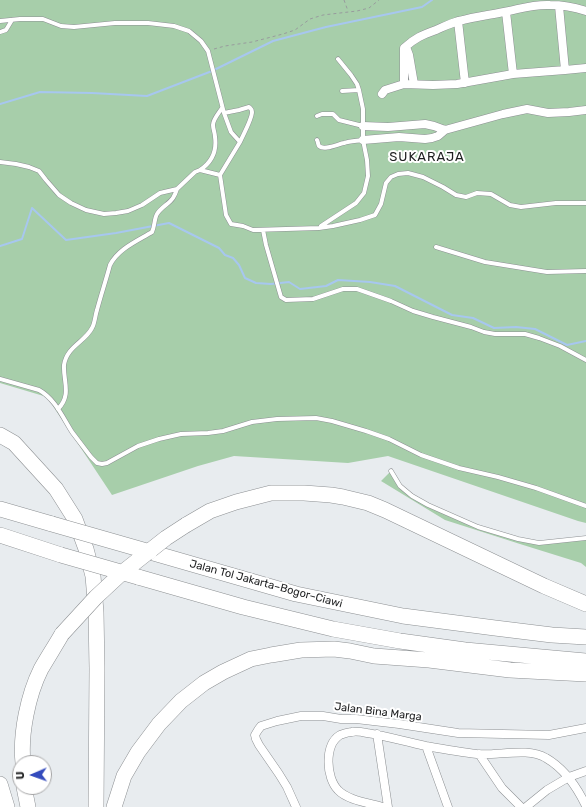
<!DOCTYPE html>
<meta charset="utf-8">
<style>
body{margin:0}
#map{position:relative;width:586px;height:807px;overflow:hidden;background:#e8ecef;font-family:Rubik,sans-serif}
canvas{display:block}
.north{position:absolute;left:12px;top:755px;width:40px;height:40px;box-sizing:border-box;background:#fff;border:1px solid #a5a5a6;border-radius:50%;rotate:268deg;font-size:11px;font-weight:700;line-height:16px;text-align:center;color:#1e1f20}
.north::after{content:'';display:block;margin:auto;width:14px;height:18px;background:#344bbd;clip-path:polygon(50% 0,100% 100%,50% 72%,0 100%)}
</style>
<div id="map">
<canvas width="586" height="807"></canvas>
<div class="north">U</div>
</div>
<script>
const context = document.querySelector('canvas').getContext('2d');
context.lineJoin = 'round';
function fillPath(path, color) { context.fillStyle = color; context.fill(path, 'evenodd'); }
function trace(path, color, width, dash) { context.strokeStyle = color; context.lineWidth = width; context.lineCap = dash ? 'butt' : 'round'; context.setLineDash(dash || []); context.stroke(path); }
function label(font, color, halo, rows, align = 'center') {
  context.font = font + ' Rubik,sans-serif'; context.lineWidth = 4; context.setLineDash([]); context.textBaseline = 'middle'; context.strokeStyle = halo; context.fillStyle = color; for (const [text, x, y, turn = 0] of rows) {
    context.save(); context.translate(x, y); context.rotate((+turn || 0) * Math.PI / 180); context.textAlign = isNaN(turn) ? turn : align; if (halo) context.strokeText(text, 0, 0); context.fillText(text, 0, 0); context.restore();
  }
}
const green = new Path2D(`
 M0,0H586V523L578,521L388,456L348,463L234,456L198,466L112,495L47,397L0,383Z
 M391,471L396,481L412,496L478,527L539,543L586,538V567L581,563L520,544L445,520L381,481Z`);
const stream = new Path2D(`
 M0,104L40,92L92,93L147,96L212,71L273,41L326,27L422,7L432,0
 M0,246L22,239L32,208L66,240L116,233L169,223L219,248L225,255L233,258L239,265L245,278L256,283L271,284L289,282L300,289L326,286L338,280L370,282L395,286L452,315L473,318L494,328L516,327L535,329L567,345L586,341`);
const path = new Path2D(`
 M344,0L348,11
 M214,49L225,46L252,42L283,34L295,30L310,19L323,15L357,11L369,8L379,0`);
const service = new Path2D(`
 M0,21L20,19H43L61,26L74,27L115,23H148L174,26L189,31L201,41L208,51L224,113L231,132L240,142L220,175L200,170L195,172L177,189L160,193L142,205L128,211L116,213L104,214L86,210L71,203L59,195L46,180L39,171L29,167L16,164L0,162
 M0,32L6,30L12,20
 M342,91L359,90
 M224,113L239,110L249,107C251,109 252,109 252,112C252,119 243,135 240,142
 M317,116L322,114H333L339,120L363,126
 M317,140C318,141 318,145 319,146C324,151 338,144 344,143C350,141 357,141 363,140
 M200,170C212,162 217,151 215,137C215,133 213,129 213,125C213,119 219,113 222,108
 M220,175L226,215L231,224L243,226L253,230L319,228L333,226L360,220L375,215L381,204L386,183L391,177L398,174L408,173L423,177L443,187L456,195L466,197L477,193L491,194L510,205L521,207L556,203H586
 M321,226L356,203L364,193L368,176L367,160L363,140V109L359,90L357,84L351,75L338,59
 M263,230L266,245L281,297L286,300L313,299L343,289H357L391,301L413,311L433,317L471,327L484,332L495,334H525L539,338L560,346L586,360
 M436,247L485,262L547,272L586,271
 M0,379L39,390C55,399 62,416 72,432C78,440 85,449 91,457L97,463L102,464L107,463L138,446L159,439L181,434L208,433L223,431L252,422L277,419L316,418L332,421L366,431L389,439L421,455L459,468L498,477L536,488L586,506
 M58,409C72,395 63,381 64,365C67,346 85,342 92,328C95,323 95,316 97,310C101,295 106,280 110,265C118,249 137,241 152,232C155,226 154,219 157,214C161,207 169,204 173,198C175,195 176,192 177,189
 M391,471L400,486L412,496L428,505L478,527L518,539L539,543L586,538`);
const minor = new Path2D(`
 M559,6L565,70
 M506,12L513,74
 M458,21L465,83
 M406,47L409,55L414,84
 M404,84V48C415,38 422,35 436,30C443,27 451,23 459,21C474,17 489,15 504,12C520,9 533,4 550,5C562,5 574,7 586,11
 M382,94L385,90L404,84L433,85L457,84L513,74L565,70L586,68
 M363,126L388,127L425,124L434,126L445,130L503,114L527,109L548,113L569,112L586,110
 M363,140L399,137L425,139L432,138L438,136L445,130
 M377,734L388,807
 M426,746L448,807
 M479,754L502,788L521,807
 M296,807L287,787L279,774L259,745L256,739L255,735L258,730L261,726L277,721L301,716H323L341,719H356L399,724L458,733L549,735L586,728
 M383,807C369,803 347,800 338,790C326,778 324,745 340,735C343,734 348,732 352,732C356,731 362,732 367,733C387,736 406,742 426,746C443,749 460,752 477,754C498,756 528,747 546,758C565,769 577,787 586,806
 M526,807L547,790L569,777L586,771`);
const motorway = new Path2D(`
 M0,435L14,443L56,489L75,519L86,549L93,576L96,612L97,669L96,807
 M0,509L52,524
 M186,525L210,511L236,502L271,493H304L331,495L343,497L368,503L385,510L544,586L586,604
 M0,535L61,555
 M150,552L296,594L403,616L495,628L552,635L586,637
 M138,577L243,607L333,629L400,641L465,650L586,661
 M23,763C20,734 28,695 41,669C48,657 55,646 62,634
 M0,784L7,807
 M24,787L28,807
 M114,807L124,776L138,752L159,724L181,701L204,683L223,672L251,659L271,655L301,650L334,649L350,651L374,656L429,660L510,670L586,674`);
const motorwayBridge = new Path2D(`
 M52,524L150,552
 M61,555L138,577
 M62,634L96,597L123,572L166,538L186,525`);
const streetNames = [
 ["Jalan Tol Jakarta–Bogor–Ciawi",266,584,15],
 ["Jalan Bina Marga",378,712,7]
];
const quarterNames = [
 ["SUKARAJA",427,157]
];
fillPath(green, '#a7ceaa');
trace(stream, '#a7c7ef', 2);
trace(service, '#8d9093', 5);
trace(minor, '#8d9093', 9);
trace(motorway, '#8d9093', 16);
trace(path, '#989b9d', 1, [3, 3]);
trace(service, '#fff', 4);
trace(minor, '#fff', 8);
trace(motorway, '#fff', 15);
trace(motorwayBridge, '#8d9093', 16, []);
trace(motorwayBridge, '#fff', 15);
label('11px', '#1e1f20', '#fff', streetNames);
context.letterSpacing = '1px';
label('13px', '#1e1f20', '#fff', quarterNames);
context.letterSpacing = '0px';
</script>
